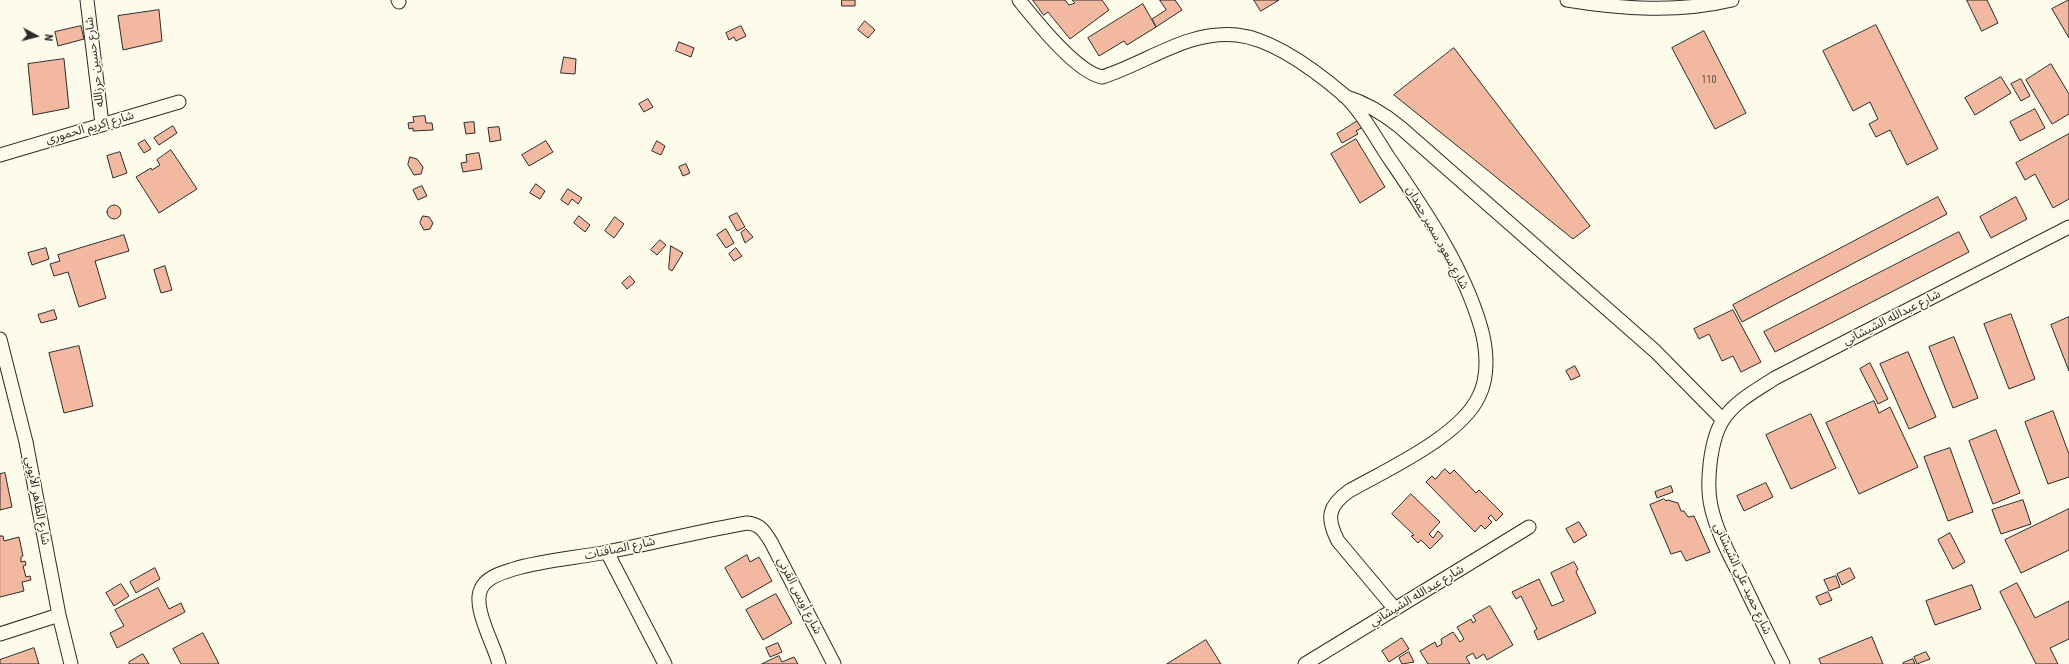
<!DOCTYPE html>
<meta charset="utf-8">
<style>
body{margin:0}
#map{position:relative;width:2069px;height:664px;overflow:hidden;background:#fdfbea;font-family:"Roboto Condensed",sans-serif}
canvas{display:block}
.north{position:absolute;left:16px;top:16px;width:40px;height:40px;-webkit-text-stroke:3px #fdfbea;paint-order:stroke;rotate:97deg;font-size:11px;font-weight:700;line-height:16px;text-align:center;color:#2b2b2b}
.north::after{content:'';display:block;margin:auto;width:14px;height:18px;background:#2b2b2b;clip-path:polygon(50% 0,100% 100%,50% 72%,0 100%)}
</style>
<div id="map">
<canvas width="2069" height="664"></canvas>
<div class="north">N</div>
</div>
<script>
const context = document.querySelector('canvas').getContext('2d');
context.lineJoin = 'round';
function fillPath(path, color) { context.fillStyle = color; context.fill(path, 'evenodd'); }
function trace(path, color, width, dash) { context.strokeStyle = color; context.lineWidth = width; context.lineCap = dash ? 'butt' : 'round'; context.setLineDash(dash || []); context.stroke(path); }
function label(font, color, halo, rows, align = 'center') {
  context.font = font + ' "Roboto Condensed","Noto Sans Arabic",sans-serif'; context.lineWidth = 3; context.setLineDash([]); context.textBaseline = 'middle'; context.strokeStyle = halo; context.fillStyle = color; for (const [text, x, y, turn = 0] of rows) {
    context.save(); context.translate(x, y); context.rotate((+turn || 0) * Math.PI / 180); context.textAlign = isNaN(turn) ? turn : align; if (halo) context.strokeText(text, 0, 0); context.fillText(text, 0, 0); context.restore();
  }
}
const building = new Path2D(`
 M842,0H855V6H842Z
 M1033,0H1065L1069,5L1075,3L1072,0H1102L1109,10L1070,39L1048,12L1044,15Z
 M1160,0H1175L1182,10L1156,27L1152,19L1166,10Z
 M1254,0H1279L1261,11Z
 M1967,0H1987L1998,23L1982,31Z
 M2069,0V38L2052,9Z
 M1143,4L1156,27L1127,45L1124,41L1099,56L1088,38Z
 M159,10L162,41L123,50L118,16Z
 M865,21L875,30L868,38L858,30Z
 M1876,25L1938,149L1907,165L1890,130L1876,137L1869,124L1878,119L1870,102L1853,111L1823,51Z
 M81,26L84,39L58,46L55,32Z
 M741,26L746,36L736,41L734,37L729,40L726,33Z
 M1704,31L1746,113L1715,129L1672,48Z
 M679,42L694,48L691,57L676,51Z
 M1454,48L1590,226L1573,239L1394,95Z
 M564,57L576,59L575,74L561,73Z
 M64,59L69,108L33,115L28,64Z
 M2051,64L2069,94V114L2052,124L2026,80Z
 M2001,77L2011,93L1975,115L1965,98Z
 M2021,79L2030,96L2021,101L2011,84Z
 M648,99L653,107L644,112L639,104Z
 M2035,109L2045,128L2020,141L2010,122Z
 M425,116L426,123H432L433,130L413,131V128L409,129L408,123L414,122L413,117Z
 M1359,120L1363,127L1356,131L1358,134L1342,143L1337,134Z
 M474,122L475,133L466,134L464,123Z
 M173,126L177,133L159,145L154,138Z
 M499,127L501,140L490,142L488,128Z
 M2069,134V199L2053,208L2035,174L2025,180L2016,163Z
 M1356,139L1385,187L1360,203L1331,154Z
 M145,140L151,149L144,153L138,144Z
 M546,141L553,152L529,166L522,155Z
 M657,141L665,146L661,155L652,151Z
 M171,150L197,189L159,213L136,177L151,168L152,170L160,165L157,160Z
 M120,152L127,173L113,178L107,156Z
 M479,153L482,169L463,172L461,163L467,162L466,155Z
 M410,157L417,159L423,167L421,174L414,175L408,165Z
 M686,164L690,173L683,176L679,167Z
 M536,184L545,191L540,199L530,193Z
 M422,186L427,196L418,200L413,190Z
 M568,189L582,198L578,204L572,199L568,205L561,200Z
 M1938,197L1947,214L1742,322L1733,305Z
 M2016,197L2027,219L1991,238L1980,217Z
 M107 212a7 7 0 1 1 14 0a7 7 0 1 1-14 0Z
 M737,213L745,227L737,231L729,217Z
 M423,216L429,217L433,223L430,229L424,230L420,223Z
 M579,216L590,225L585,232L574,223Z
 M615,217L624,224L614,238L605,231Z
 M726,229L734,243L726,248L717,235Z
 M746,229L753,237L745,243L741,233Z
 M1959,232L1969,252L1775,352L1764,332Z
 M124,235L129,251L95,261L106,298L79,307L68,272L54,276L50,264L60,261L58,255Z
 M660,240L666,245L657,255L651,250Z
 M671,246L683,253L672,271L669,269Z
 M46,248L49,259L32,265L28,253Z
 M736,248L742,256L734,261L729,254Z
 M165,266L172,290L161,293L154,270Z
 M630,276L635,282L627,289L622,283Z
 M54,310L57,319L41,323L38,315Z
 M1733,310L1761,362L1741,372L1733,356L1722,361L1709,334L1699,339L1694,329Z
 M2011,314L2035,379L2009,389L1984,324Z
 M2069,317V371L2051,325Z
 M1954,337L1978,398L1953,408L1929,347Z
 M79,346L93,406L64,413L49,353Z
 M1908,352L1936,417L1909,429L1880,364Z
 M1870,363L1888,399L1878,404L1860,369Z
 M1575,366L1580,376L1571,380L1566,371Z
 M1874,401L1879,413L1890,407L1918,467L1859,494L1826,423Z
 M2053,411L2069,454V477L2048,484L2025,422Z
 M1811,414L1836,468L1791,489L1766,435Z
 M1996,430L2020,493L1993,504L1969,441Z
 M1950,448L1973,512L1948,521L1924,457Z
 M1445,469L1450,474L1454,470L1476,493L1479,490L1503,514L1496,521L1491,515L1488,518L1492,522L1485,529L1481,525L1475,532L1426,482L1432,476L1435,479Z
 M5,473L12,507L0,510V474Z
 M1766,483L1773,497L1744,511L1737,496Z
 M1671,486L1673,492L1657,498L1655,492Z
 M1411,494L1440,522L1429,534L1433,538L1438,531L1443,536L1430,549L1421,540L1418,543L1411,536L1414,535L1392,514Z
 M1664,499L1666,501L1668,500L1678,503L1681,511H1684L1688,517L1694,516L1710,552L1686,561L1681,551L1671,554L1650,505Z
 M2023,500L2031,524L2001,534L1992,510Z
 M2069,509V550L2021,573L2005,540Z
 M1579,522L1587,535L1574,543L1566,529Z
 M1950,533L1965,562L1953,569L1938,540Z
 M0,536H3L4,541L19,537L23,556L21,557V562L25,561L26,565L23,566L26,577L30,576L31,580L22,582L24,591L0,597Z
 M747,555L750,562L759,557L772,581L742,598L725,568Z
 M1574,562L1578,569L1576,572L1596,613L1538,640L1534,631L1537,629L1521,596L1516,599L1512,592L1539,579L1552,606L1564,601L1551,573Z
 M155,568L160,579L136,593L130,582Z
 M1850,568L1855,578L1842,585L1837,574Z
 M1836,576L1840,587L1829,591L1824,580Z
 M2017,583L2035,618L2069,601V639L2050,648L2058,664H2036L2000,592Z
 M121,584L129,596L114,606L106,593Z
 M1972,585L1981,609L1935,625L1926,601Z
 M158,588L169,609L181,603L185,612L117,648L110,633L124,626L115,610Z
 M1828,592L1832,600L1820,605L1816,597Z
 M776,594L792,623L763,640L746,610Z
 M1490,606L1513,645L1487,660L1484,654L1476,659L1473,653L1466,657L1470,664H1428L1420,651L1435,642L1437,647L1442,644L1441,639L1453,632L1460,642L1464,639L1457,627L1471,619L1473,623L1476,621L1473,616Z
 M203,633L219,664H181L173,649Z
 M1872,637L1883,664H1821L1819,659Z
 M1402,638L1409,649L1389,662L1382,651Z
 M1206,640L1221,664H1167Z
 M778,643L782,652L770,657L766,648Z
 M34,648L39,664H0V660Z
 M1409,652L1414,662L1402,664L1399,658Z
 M1926,652L1930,659L1917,664L1914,657Z
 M143,654L149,664H129V662Z
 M779,656L782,662L794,657L798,664H762Z
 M1913,659L1915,664H1903V663Z`);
const street = new Path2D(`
 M87,0L102,124
 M398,0L399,2
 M1019,0C1036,21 1076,72 1102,77C1147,63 1187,30 1237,35C1273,39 1317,72 1344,95C1361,111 1374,135 1387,155C1423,208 1463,265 1481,328C1487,349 1489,376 1479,396C1461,436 1386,470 1349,491C1328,506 1326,518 1338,541L1395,609
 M1567,0C1622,9 1678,13 1732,0
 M1344,96C1366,103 1383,113 1400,127L1655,351L1723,420
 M0,155L179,102
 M0,339L26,442L59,615L71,664
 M607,552L665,664
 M0,634L59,615
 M499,664C494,644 472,607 481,589C486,577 502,573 514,569C543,560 576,558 607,552C654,543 700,531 747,523C760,524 764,531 771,542L834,664
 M1305,664L1529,527
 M1783,664C1768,634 1753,604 1739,574C1728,552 1716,530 1711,506C1706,484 1710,440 1723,420C1735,401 1757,390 1775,378L2069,227`);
const numberNames = [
 ["110",1709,80]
];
const streetNames = [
 ["شارع حسين حرزالله",95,62,-97],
 ["شارع إكريم الحموري",90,128,-16],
 ["شارع سعود سمير حمدان",1437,238,61],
 ["شارع عبدالله الشيشاني",1892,318,-27],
 ["شارع الظاهر الأيوبي",37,501,79],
 ["شارع الصافنات",620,549,-12],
 ["شارع حميد علي الشيشاني",1742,579,65],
 ["شارع أويس القرني",799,596,63],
 ["شارع عبدالله الشيشاني",1417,596,-31]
];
fillPath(building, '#f2b8a0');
trace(building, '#2b2b2b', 1);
trace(street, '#2b2b2b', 15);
trace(street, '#fdfbea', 13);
label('10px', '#5d4e48', null, numberNames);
label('12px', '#2b2b2b', '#fdfbea', streetNames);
</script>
